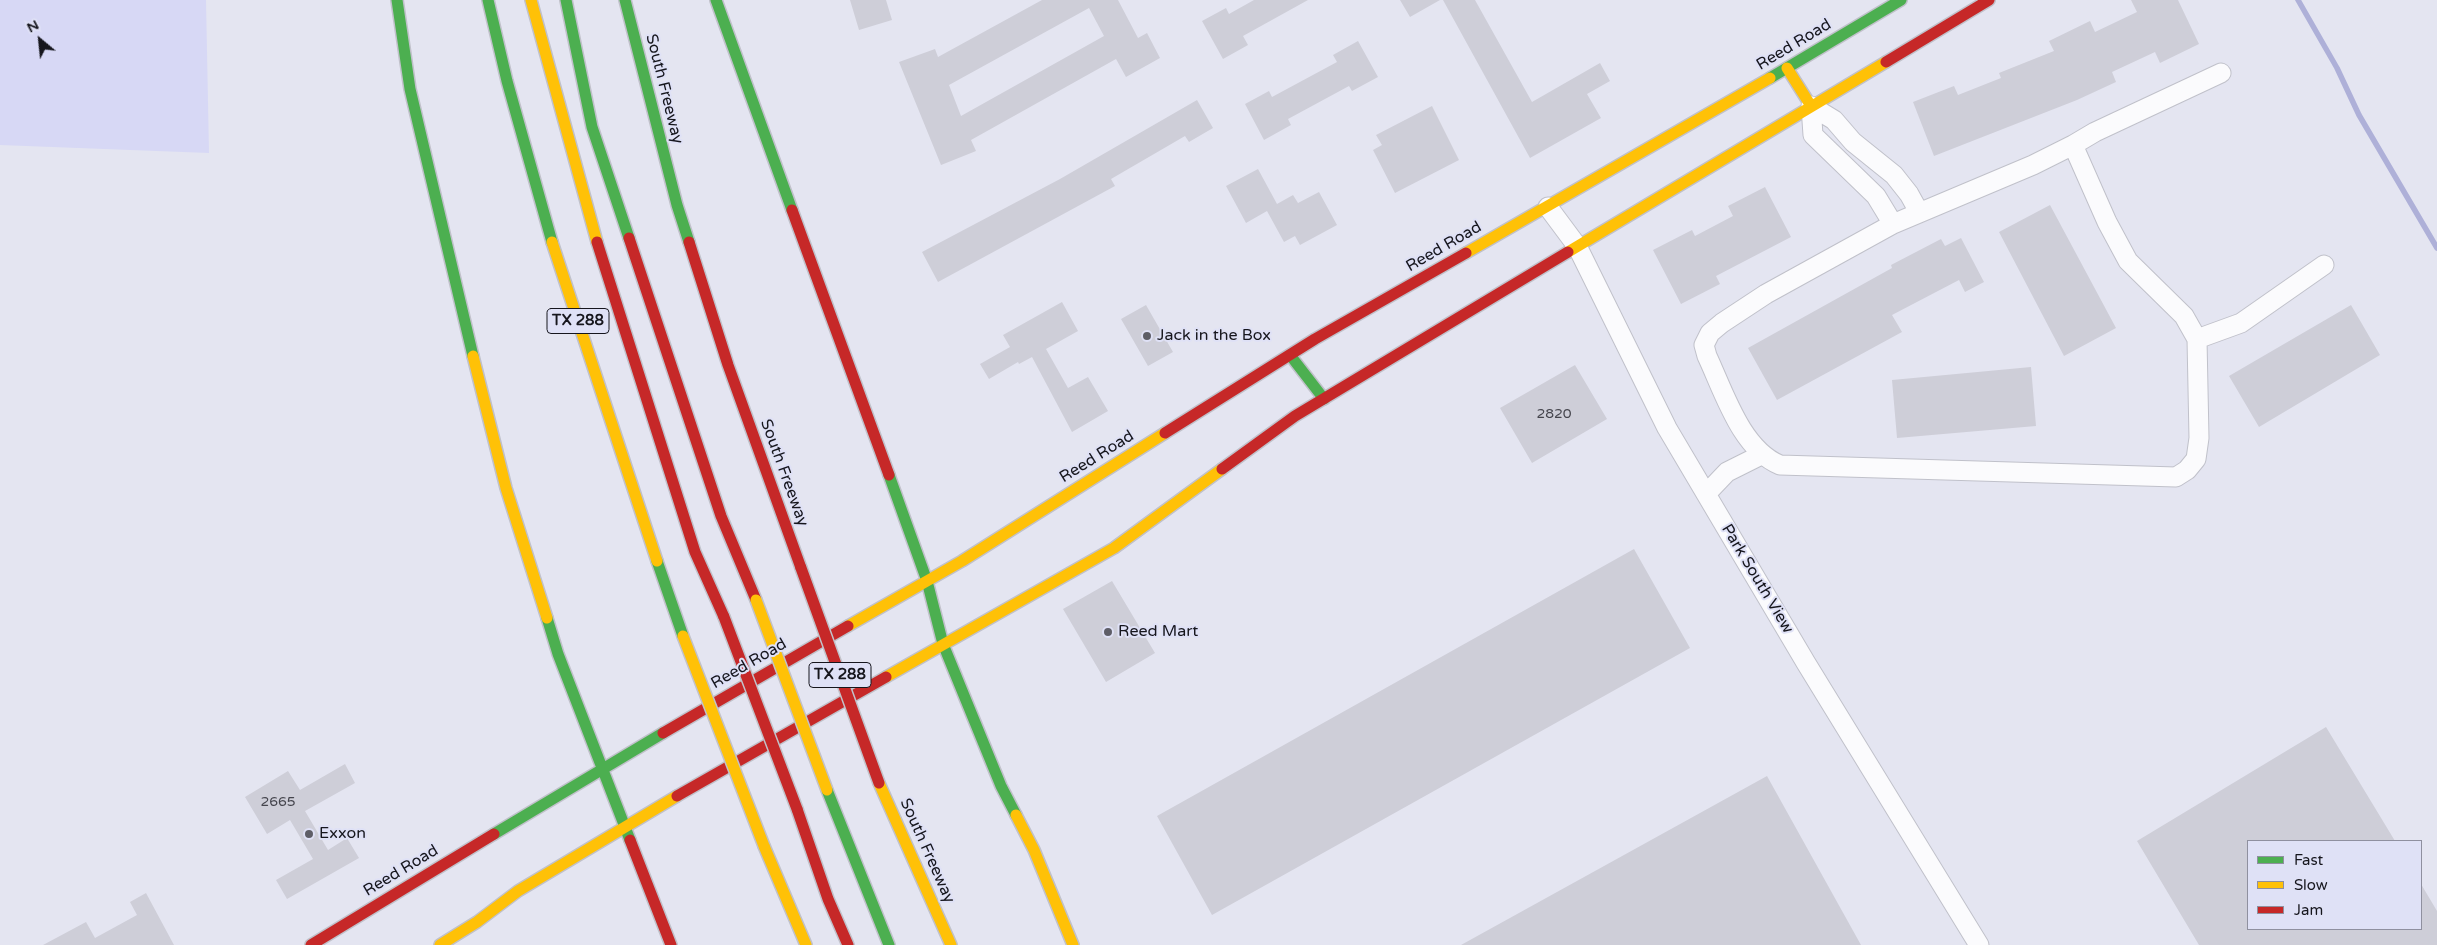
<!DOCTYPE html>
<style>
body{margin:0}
#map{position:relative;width:2437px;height:945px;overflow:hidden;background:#e4e5f1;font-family:"Varela Round",sans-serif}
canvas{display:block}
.legend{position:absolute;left:2247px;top:840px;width:175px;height:90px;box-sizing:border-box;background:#dfe1f6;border:1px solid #8f909f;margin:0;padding:6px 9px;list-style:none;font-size:15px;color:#16161d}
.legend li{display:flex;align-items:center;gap:10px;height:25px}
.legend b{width:25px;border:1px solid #8f909f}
.north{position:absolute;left:15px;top:15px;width:50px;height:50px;-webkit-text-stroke:4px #dfe1f6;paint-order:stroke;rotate:332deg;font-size:14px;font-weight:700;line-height:20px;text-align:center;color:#16161d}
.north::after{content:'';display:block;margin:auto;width:18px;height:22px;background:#16161d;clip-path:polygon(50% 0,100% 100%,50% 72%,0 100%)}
</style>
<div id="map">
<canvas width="2437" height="945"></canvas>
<ul class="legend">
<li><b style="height:6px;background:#4caf50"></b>Fast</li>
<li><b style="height:6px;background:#ffc107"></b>Slow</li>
<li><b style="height:6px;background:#c62828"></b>Jam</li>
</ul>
<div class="north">N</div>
</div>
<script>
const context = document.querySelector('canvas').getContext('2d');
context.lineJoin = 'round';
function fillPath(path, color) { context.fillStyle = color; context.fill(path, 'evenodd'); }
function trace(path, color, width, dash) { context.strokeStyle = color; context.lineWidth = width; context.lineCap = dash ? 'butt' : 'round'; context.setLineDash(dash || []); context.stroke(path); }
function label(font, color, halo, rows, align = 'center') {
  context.font = font + ' "Varela Round",sans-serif'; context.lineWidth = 4; context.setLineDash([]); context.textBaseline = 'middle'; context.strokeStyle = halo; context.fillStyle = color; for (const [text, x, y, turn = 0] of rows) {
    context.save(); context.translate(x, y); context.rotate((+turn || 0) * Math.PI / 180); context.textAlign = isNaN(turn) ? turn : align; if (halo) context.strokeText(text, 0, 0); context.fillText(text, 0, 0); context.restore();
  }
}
const green = new Path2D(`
 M0,0H206L209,153L0,145Z`);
const stream = new Path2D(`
 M2298,0L2337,68L2359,115L2437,248`);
const building = new Path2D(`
 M850,0H886L892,20L859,30Z
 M1042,0H1118L1138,38L1147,33L1160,58L1126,77L1116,59L971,140L976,151L941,165L899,62L935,49L938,57ZM1089,8L1104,36L961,116L949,85Z
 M1254,0H1308L1243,36L1248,45L1223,59L1202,21L1226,8L1229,14Z
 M1400,0H1440L1410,17Z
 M1443,0H1475L1532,102L1600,63L1610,81L1587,94L1601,118L1530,158Z
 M2131,0H2178L2199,44L2160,63L2155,52L2112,72L2116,82L2077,100L1934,156L1913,102L1954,86L1958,95L2001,78L1999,73L2054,51L2049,41L2090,21L2095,32L2137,12Z
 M1358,41L1378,77L1352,91L1349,86L1288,119L1291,125L1264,140L1245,104L1269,91L1272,97L1337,62L1333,55Z
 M1197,100L1213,128L1189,142L1185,136L1111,179L1115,186L938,282L922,252L1060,179Z
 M1432,106L1459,160L1395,193L1373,150L1382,145L1376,135Z
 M1258,169L1277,204L1293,195L1298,203L1319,192L1337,225L1300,245L1295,236L1284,242L1267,211L1246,223L1226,186Z
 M1765,187L1791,237L1716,276L1720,284L1681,304L1653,250L1692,230L1695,236L1733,216L1728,206Z
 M2050,205L2116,328L2064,356L1999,232Z
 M1961,238L1984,282L1965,292L1959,280L1892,315L1902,332L1777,400L1748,348L1892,268L1891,265L1941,239L1945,246Z
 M1062,302L1078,331L1046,349L1068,388L1088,377L1108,411L1072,432L1032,357L1019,364L1018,362L989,379L980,364L1010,347L1003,335Z
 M1146,305L1173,352L1148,366L1121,319Z
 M2351,305L2380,355L2259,427L2229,376Z
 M1575,365L1607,419L1532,463L1500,408Z
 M2031,367L2036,426L1897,438L1892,380Z
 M1634,549L1690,648L1212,915L1157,816Z
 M1112,581L1155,653L1106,682L1063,609Z
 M2326,727L2395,841H2248V929H2421V884L2437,911V945H2199L2137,841Z
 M345,764L355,783L305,811L328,850L347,838L359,858L287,899L276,880L313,859L290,820L267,834L245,797L288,771L300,790Z
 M1767,776L1861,945H1461Z
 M146,893L174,945H43L86,922L95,938L137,915L130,902Z`);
const street = new Path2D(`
 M1811,106L1834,120L1853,142L1894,175L1909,194L1919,212
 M1811,106L1813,135L1876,196L1893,224
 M2073,145L2107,222L2128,261L2184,316L2197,339L2199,438L2196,459L2187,470L2176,477L1780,465C1741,449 1724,392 1707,356L1704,345L1710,333L1722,323L1766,294L1893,224L2033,165L2073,145L2095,132L2221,73
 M1548,207L1577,246L1667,428L1806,663L1979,945
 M2197,339L2241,323L2324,265
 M1706,494L1727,472L1761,455`);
const fast = new Path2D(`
 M397,0L410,89L473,356
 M488,0L507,81L552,242
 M566,0L592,127L629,238
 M625,0L677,205L689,242
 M716,0L792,210
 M1770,78L1901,0
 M1290,355L1324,399
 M889,475L927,581L943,644L1001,786L1016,815
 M657,561L683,636
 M547,618L558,654L630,840
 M827,790L889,945
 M494,834L663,733`);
const slow = new Path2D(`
 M531,0L597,242
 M1787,68L1811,106
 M552,242L657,561
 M1568,252L1886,62
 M1466,253L1770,78
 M473,356L506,488L547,618
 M848,626L962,561L1165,433
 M886,677L1114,548L1222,469
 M879,783L951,945
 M1016,815L1034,850L1073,945
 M764,846L806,945
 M440,945L477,922L518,891L677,796`);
const jam = new Path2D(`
 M1886,62L1989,0
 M792,210L889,475
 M629,238L721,516L756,600
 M597,242L695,552L724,617
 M689,242L728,365L801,568
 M1165,433L1315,339L1466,253
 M1222,469L1295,416L1568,252
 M663,733L848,626
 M677,796L886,677
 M797,809L828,899L848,945
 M630,840L671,945
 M311,945L494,834`);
const slowBridge = new Path2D(`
 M756,600L827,790
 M683,636L764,846`);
const jamBridge = new Path2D(`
 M801,568L879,783
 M724,617L797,809`);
const markers = [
 [1147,336,5,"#5e5e67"],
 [1108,632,5,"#5e5e67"],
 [309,834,5,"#5e5e67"]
];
const numberNames = [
 ["2820",1554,414],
 ["2665",278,802]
];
const shields = [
 [578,321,62],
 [840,675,62]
];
const shieldNames = [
 ["TX 288",578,321],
 ["TX 288",840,675]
];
const streetNames = [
 ["Reed Road",1794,45,-31],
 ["South Freeway",664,89,76],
 ["Reed Road",1444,247,-30],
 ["Reed Road",1097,457,-32],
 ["South Freeway",784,473,70],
 ["Park South View",1757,579,59],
 ["Reed Road",749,664,-30],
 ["South Freeway",927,851,66],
 ["Reed Road",401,871,-31]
];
const poiNames = [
 ["Jack in the Box",1157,336],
 ["Reed Mart",1118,632],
 ["Exxon",319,834]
];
fillPath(green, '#d7d8f5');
trace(stream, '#aeb0d8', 5.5);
fillPath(building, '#ceced8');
trace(street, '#c0c1ca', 21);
trace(fast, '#c0c1ca', 14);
trace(slow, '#c0c1ca', 14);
trace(jam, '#c0c1ca', 14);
trace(street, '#fbfbfd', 19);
trace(fast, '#4caf50', 11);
trace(slow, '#ffc107', 11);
trace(jam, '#c62828', 11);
trace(slowBridge, '#c2c2c9', 14, []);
trace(jamBridge, '#c2c2c9', 14, []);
trace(slowBridge, '#ffc107', 11);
trace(jamBridge, '#c62828', 11);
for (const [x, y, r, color] of markers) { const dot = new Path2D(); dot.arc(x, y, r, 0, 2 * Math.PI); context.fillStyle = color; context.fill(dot); trace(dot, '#dfe1f6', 2); }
label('14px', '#45454d', null, numberNames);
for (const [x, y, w] of shields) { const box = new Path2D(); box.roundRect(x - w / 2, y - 12.5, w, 25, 4); context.fillStyle = '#dfe1f6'; context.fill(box); trace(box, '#16161d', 1); }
label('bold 15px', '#16161d', null, shieldNames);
label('16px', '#16161d', '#dfe1f6', streetNames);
label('16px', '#16161d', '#dfe1f6', poiNames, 'left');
</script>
